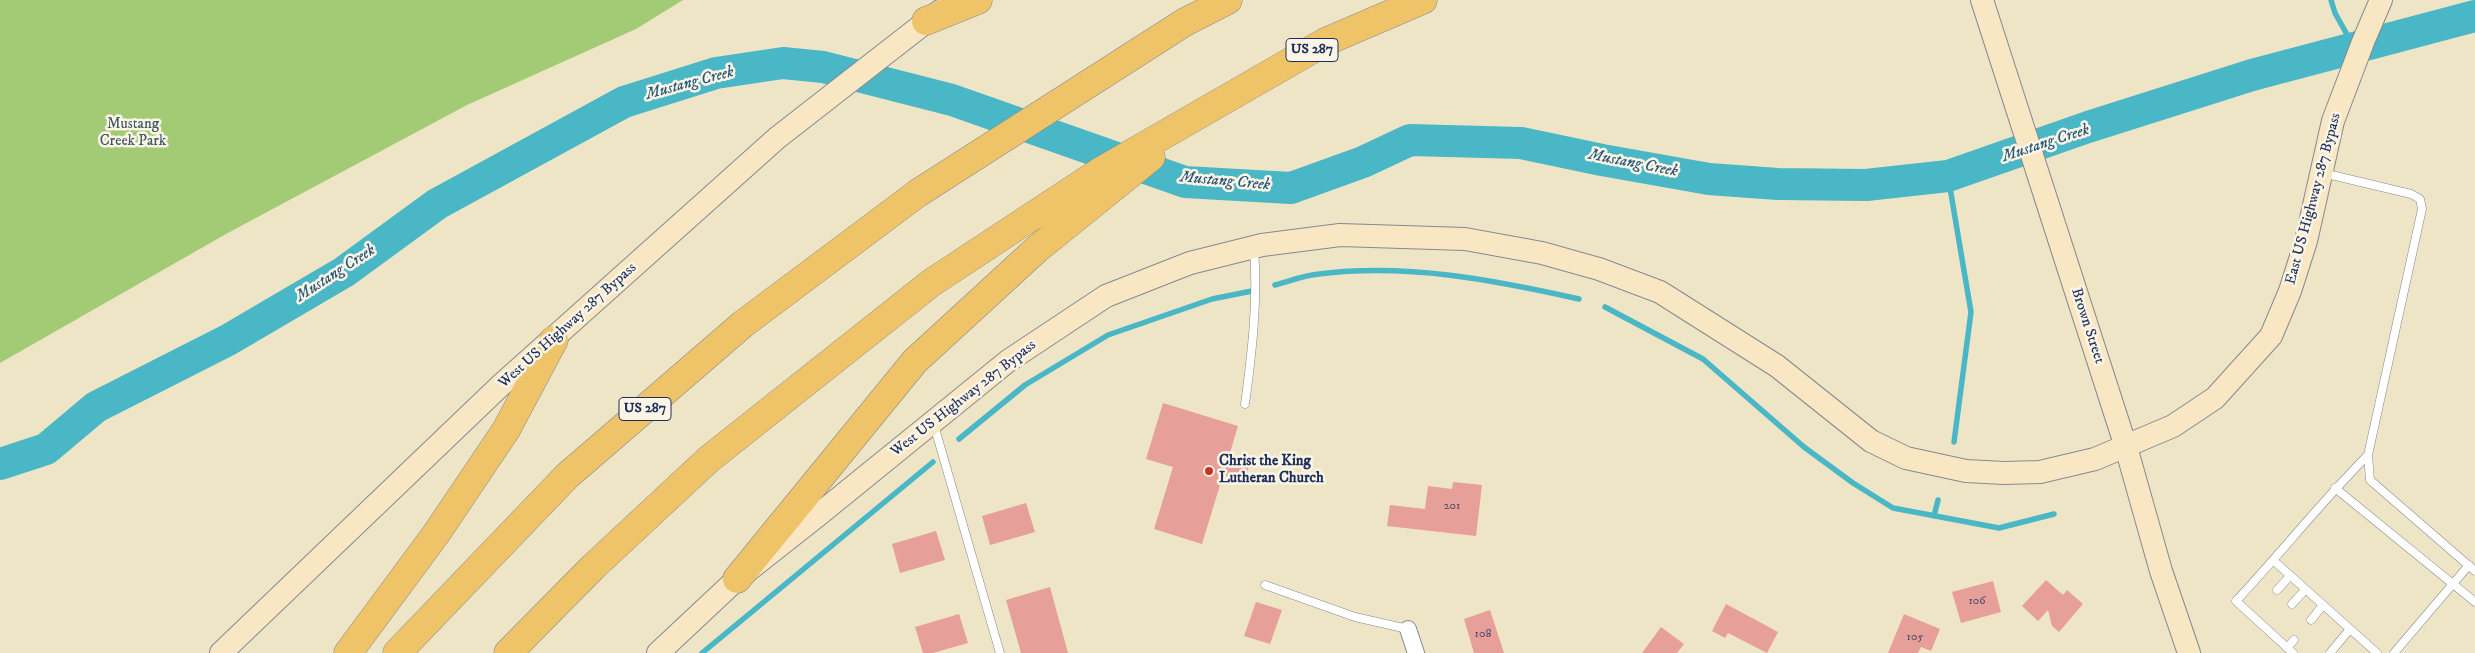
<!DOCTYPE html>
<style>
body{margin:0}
canvas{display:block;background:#eee5c6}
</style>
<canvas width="2475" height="653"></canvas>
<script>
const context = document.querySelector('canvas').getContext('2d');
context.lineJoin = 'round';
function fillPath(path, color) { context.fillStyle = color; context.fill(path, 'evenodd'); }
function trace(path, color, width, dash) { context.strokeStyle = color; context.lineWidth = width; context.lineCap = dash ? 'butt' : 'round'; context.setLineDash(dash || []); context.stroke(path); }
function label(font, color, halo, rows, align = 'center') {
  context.font = font + ' "IM FELL DW Pica",serif'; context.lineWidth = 5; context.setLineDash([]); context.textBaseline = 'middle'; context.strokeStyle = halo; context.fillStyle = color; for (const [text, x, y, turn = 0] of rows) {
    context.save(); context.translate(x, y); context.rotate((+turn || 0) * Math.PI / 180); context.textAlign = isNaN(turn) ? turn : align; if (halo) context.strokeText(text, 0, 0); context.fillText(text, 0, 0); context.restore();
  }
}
const green = new Path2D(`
 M0,0H683L636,29L467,105L226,234L0,363Z`);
const stream = new Path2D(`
 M2331,0L2335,13L2354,47
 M1948,176L1971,312L1954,442
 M1275,285C1290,281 1305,275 1319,274C1407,263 1494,280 1579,299
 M1605,307L1703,359L1804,447L1853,483L1893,508L1999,528L2054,514
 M959,439L1025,385L1108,335L1212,299L1252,291
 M1934,516L1938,500
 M702,653L933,462`);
const river = new Path2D(`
 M0,464L46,449L96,407L228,340L344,272L437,204L624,102L716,73L783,63L823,67L952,100L1185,182L1291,188L1363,162L1410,140L1521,143L1602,160L1709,179L1778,184L1866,185L1948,176L2088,127L2252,75L2475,16`);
const building = new Path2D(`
 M1163,403L1238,426L1229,456L1250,463L1244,482L1223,475L1202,544L1154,529L1173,467L1146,459Z
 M1453,482L1482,485L1476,536L1387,526L1390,505L1425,509L1428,486L1452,489Z
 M1026,503L1035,532L990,545L982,516Z
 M936,531L945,560L900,573L892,544Z
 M2046,580L2063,595L2067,590L2083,604L2059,632L2052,626L2048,610L2038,621L2022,606Z
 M1993,581L2001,612L1961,623L1952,592Z
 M1050,587L1068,653H1021L1006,600Z
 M1256,602L1282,610L1270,644L1244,636Z
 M1726,604L1778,632L1767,653L1728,633L1725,638L1712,631Z
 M1490,610L1504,653H1474L1464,619Z
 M959,614L968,643L933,653H923L915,627Z
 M1904,614L1940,629L1931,651L1921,647L1918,653H1888Z
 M1661,627L1684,644L1677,653H1642Z`);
const service = new Path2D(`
 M2323,173L2411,194L2420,199L2422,209L2368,455L2370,480L2475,571
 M1245,404C1252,352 1258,302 1254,249
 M934,425L1000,653
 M2335,488L2475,602
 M2274,561L2377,653
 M1265,585L1355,617L1408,629
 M2277,590L2290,576
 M2292,604L2305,590
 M2311,620L2323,605
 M2287,648L2294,640
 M2293,653L2236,601C2281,553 2322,501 2368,455
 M2330,653L2350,629
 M2394,653L2469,565`);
const minor = new Path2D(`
 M1408,629L1416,653`);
const secondary = new Path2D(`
 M1982,0L2126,447L2161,571L2189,653
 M221,653L501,385L777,138L940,11
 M658,653L737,579L817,516L1008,361L1106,296L1190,263L1262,245L1340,235L1465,239L1542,253L1599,269L1660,292L1777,366L1871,441L1906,458L1966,471L2004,473L2040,472L2095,459L2173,426L2215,398L2271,336L2290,291L2306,241L2333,121L2363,42L2381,0`);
const motorway = new Path2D(`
 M926,21L978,0
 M737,579L915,361L1037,249L1151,157
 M348,653L436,534L506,430L554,340
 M397,653L567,476L743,324L918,193L1185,22L1228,0
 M508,653L593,567L709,459L931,283L1101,171L1325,42L1423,0`);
const markers = [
 [1209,471,5,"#c8321e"]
];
const numberNames = [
 ["201",1452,507],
 ["106",1977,602],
 ["108",1483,635],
 ["105",1915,638]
];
const shields = [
 [1312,50,52],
 [645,409,52]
];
const shieldNames = [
 ["US 287",1312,50],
 ["US 287",645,409]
];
const parkNames = [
 ["Mustang",133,125],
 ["Creek Park",133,142]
];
const streetNames = [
 ["East US Highway 287 Bypass",2314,199,-75],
 ["West US Highway 287 Bypass",568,326,-42],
 ["Brown Street",2087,326,72],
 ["West US Highway 287 Bypass",964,399,-38]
];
const poiNames = [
 ["Christ the King",1219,462],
 ["Lutheran Church",1219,479]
];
const waterNames = [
 ["Mustang Creek",690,84,-15],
 ["Mustang Creek",2046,144,-18],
 ["Mustang Creek",1633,164,11],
 ["Mustang Creek",1225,182,5],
 ["Mustang Creek",336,274,-33]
];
fillPath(green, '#a3cb76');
trace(stream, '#4ab7c6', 5.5);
trace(river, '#4ab7c6', 32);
fillPath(building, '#e79f99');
trace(service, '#848a92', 9);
trace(minor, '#848a92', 18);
trace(secondary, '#848a92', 24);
trace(motorway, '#848a92', 29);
trace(service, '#fff', 8);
trace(minor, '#fff', 16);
trace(secondary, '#f9e7c3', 22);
trace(motorway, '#efc469', 28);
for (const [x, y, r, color] of markers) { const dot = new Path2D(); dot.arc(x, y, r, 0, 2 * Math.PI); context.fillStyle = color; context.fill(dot); trace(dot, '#fcf5e5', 2); }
label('12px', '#4e4b6d', null, numberNames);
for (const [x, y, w] of shields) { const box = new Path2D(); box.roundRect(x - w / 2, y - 11.5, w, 23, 4); context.fillStyle = '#fcf5e5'; context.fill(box); trace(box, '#1b2f5e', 1); }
label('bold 14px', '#1b2f5e', null, shieldNames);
label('15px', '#3d5664', '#fcf5e5', parkNames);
label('15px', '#1b2f5e', '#fcf5e5', streetNames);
label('bold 15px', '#1b2f5e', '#fcf5e5', poiNames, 'left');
label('italic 16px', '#29587d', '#fcf5e5', waterNames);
</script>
